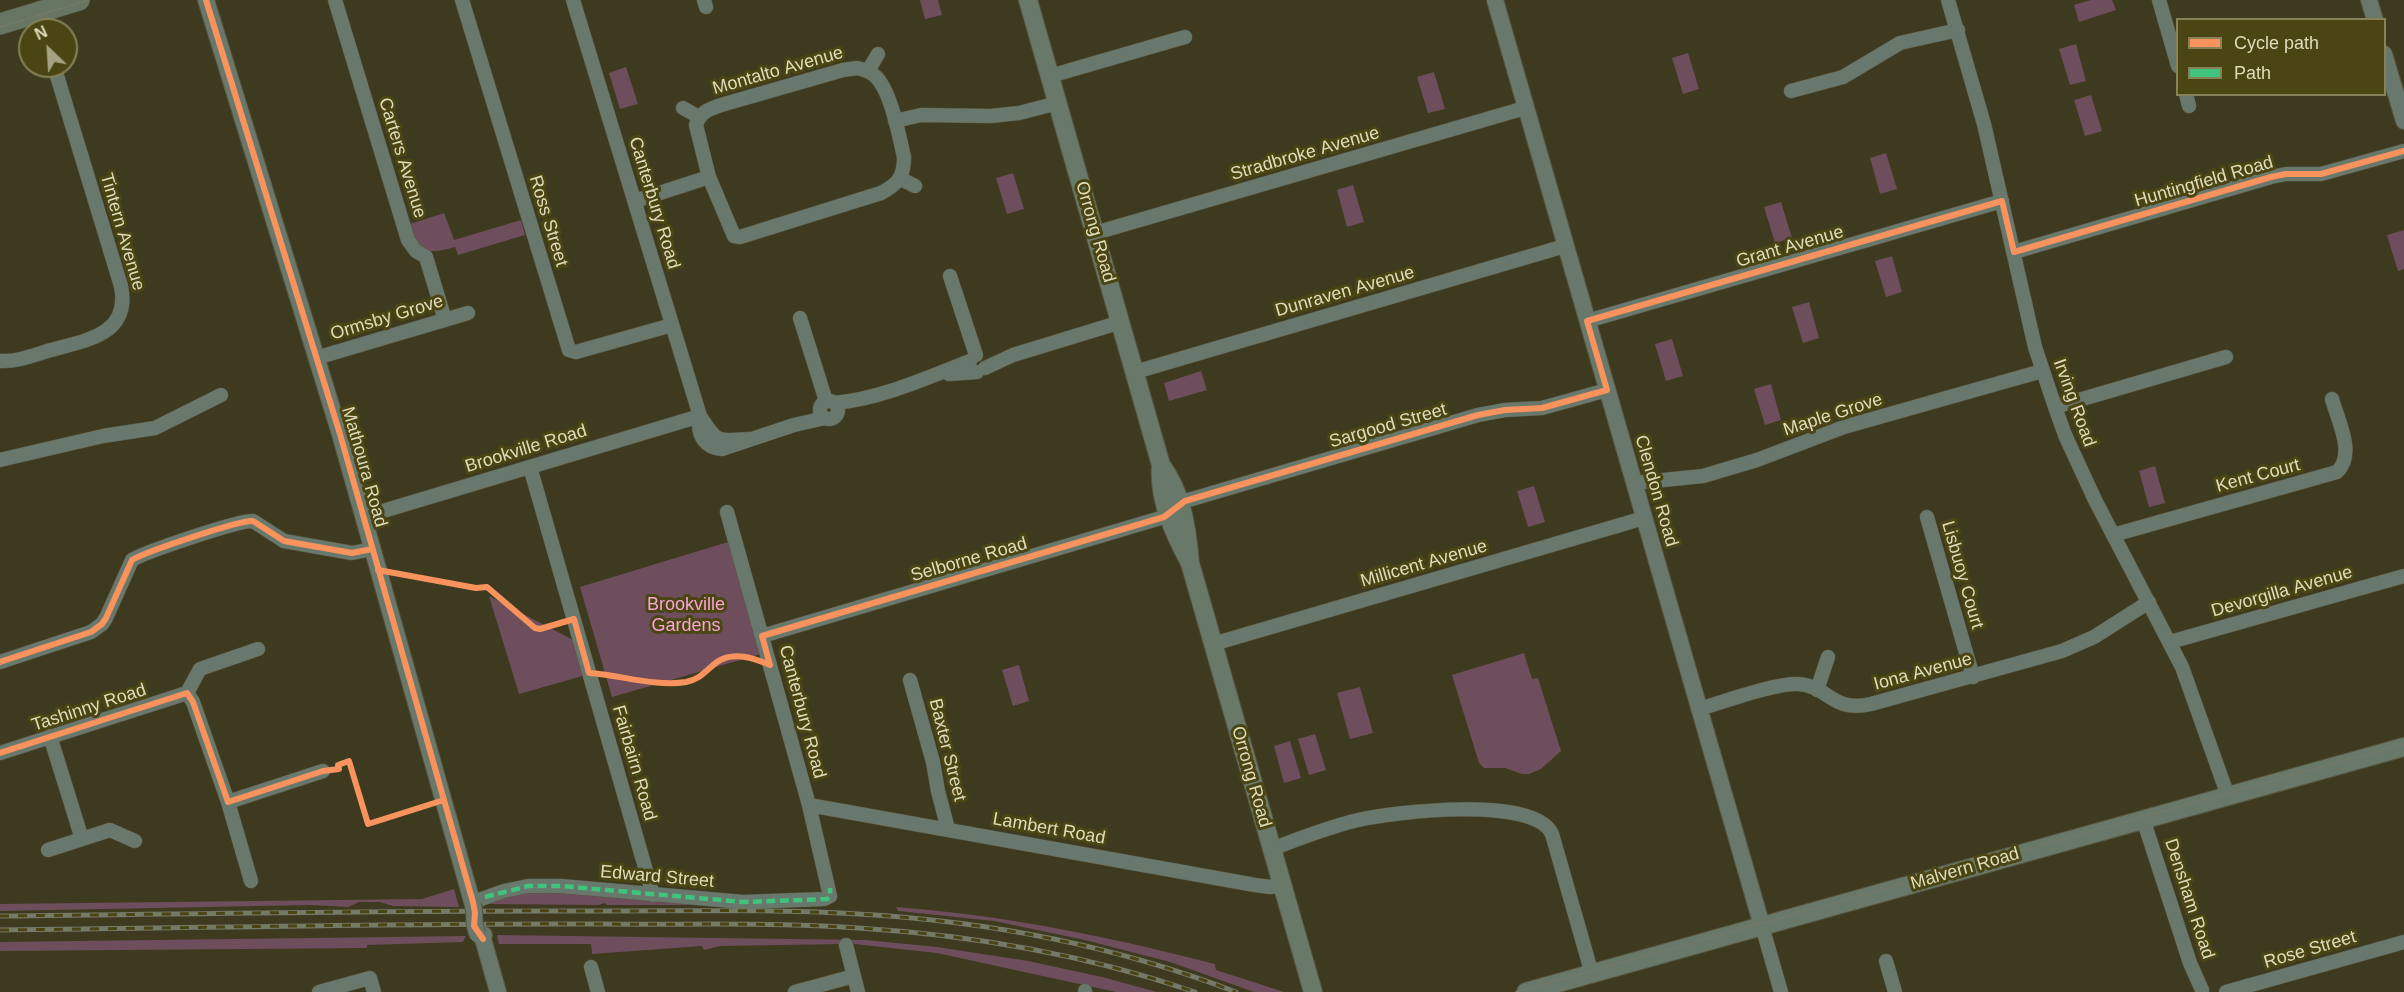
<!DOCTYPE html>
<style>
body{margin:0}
#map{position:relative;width:2404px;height:992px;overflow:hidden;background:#3d3a1f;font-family:Arial,sans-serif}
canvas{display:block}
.legend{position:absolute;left:2176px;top:18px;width:210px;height:78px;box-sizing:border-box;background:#4a4512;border:2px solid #868156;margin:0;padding:8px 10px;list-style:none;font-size:18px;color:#dfdcbb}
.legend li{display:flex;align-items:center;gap:12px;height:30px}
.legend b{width:30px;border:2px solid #868156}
.north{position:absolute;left:18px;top:18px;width:60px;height:60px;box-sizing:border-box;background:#4a4512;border:2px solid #868156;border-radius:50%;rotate:335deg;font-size:16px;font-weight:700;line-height:24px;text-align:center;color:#dfdcbb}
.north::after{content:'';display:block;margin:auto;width:21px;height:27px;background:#a6a384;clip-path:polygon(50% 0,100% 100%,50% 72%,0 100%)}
</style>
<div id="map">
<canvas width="2404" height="992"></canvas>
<ul class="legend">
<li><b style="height:8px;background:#f8935d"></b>Cycle path</li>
<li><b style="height:8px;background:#40c37c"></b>Path</li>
</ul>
<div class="north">N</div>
</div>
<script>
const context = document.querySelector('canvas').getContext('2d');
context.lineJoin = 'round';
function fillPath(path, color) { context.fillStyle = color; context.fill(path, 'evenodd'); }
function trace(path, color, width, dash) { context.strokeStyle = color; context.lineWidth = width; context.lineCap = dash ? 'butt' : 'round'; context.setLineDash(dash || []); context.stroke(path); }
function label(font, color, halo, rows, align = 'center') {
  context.font = font + ' Arial,sans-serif'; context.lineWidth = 6; context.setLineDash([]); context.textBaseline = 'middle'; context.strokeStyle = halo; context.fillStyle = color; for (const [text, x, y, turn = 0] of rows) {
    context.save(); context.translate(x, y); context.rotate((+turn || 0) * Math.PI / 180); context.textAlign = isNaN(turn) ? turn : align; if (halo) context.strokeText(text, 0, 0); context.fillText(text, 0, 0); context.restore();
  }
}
const green = new Path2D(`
 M920,0H938L942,15L925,19Z
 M2091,0H2112L2116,10L2079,22L2074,5Z
 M2076,44L2086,81L2070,85L2059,49Z
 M1688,53L1699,89L1683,94L1672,58Z
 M626,67L638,104L620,109L609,73Z
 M1434,72L1445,109L1428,113L1417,77Z
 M2091,95L2102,131L2085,136L2074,100Z
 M1886,153L1897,189L1880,194L1870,158Z
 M1013,173L1024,209L1007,214L996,178Z
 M1353,185L1364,222L1347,227L1337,190Z
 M1781,202L1792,238L1775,243L1764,207Z
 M444,213L454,240L521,220L525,235L458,255L455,247C427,255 417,254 410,224Z
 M2404,230V269L2398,271L2387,235Z
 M1892,256L1902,292L1886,297L1875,261Z
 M1809,302L1819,338L1803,343L1792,307Z
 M1672,339L1683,376L1666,381L1655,344Z
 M1201,371L1207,390L1169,401L1164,383Z
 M1771,384L1781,420L1765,425L1754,389Z
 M2155,466L2165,503L2149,507L2139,471Z
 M1534,486L1545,522L1528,527L1517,491Z
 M728,542L761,654L612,697L580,587Z
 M489,596L577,642L586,675L519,694Z
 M1524,653L1532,679L1538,678L1561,751L1541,769L1529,774H1522L1505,768H1484L1479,763L1452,675Z
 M1019,665L1029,701L1013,706L1002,670Z
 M1360,687L1373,733L1350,739L1337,693Z
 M1315,734L1326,770L1309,775L1298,739Z
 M1290,741L1301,778L1284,783L1274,746Z
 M454,889L459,907L393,906L380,902H359L348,907L311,905L0,911V904L422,899Z
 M559,891L724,907L693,905H607L605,903L598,905L489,904L516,893Z
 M896,907C1004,915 1111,937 1215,964L1216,970L1284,992H1254L1170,962L1085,940L994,921L898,911Z
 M497,935L866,940L937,947L1028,961L1102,977L1157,992H1116L937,953L854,944L853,942L842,944L720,946L704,950L702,946L592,954L591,944H499Z
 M466,936L463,942L367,945V948L0,951V942Z`);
const minor = new Path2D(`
 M335,0L408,240L416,251L426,257L445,320
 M462,0L569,350L576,352L672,325
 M573,0L700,416C718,444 717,441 750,439
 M704,0L706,7
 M1948,0L1984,124L2035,347L2055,407L2065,435L2095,500L2182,667L2228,796
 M2159,0L2178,66
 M37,13L42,30
 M857,68C864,70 870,71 875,76C891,90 899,136 904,157C904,177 898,184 881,193L740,237L734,236L709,177L696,125C700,112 709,109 721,105L843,70Z
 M868,71L878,54
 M1050,76L1185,37
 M1791,91L1843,77L1900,43L1958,30
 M2186,94L2189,106
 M683,108L699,117
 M895,121L921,115L991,116L1019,113L1058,103
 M901,179L915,186
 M635,201L709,177
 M1095,233L1525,108
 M2014,252L2271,177L2286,174H2321L2404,151
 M950,276L976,355
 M800,318L826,401
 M1587,321L2002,201
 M316,358L468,313
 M0,361C17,362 34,355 51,350C86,340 131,335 121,286L54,66
 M985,368L1013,355L1121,322
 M1135,372L1565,246
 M949,374L977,372
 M820 410a9 9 0 1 1 18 0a9 9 0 1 1-18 0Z
 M834,403C880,399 927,378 970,361
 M2055,407L2226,357
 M699,421C698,437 706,448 722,449L794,425L825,418
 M0,460L103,436L155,428L221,395
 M530,467L653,895
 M1634,483L1703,476L1757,460L1844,427L2042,371
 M363,517L700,416
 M1927,517L1973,677
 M2113,535L2337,472C2356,454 2338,421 2332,399
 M762,636L1164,517L1185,501L1478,415L1505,410L1542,408L1607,390
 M2170,642L2404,576
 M1213,644L1644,518
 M0,662L91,632L102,624L106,618L132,560C145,552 239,520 253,521L284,541L352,553L372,549
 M910,680L933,762L938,791L948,829
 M1817,690L1828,657
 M187,693L193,702L228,802L251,881
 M1699,709C1724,702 1775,683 1798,684C1829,686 1832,713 1871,704L2062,651L2094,637L2149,602
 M50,736L82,839
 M0,753L187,693L200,669L258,649
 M228,802L323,771
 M809,805L1255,885L1270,887L1282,885
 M2143,819L2190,963L2202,990
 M1272,849C1300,838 1329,827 1358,820C1394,812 1534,795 1552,834L1592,974
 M48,850L110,830L135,841
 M473,902L504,891L528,886H561L743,902L824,899L830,896L809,805L727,512
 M1762,926L1781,992
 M846,945L858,992
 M1886,961L1895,992
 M591,967L598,992
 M1085,991V992
 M319,992L370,978L374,992
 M795,992L854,976
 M2226,992L2404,942`);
const tertiary = new Path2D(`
 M206,0L340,434L473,905
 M1495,0L1762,926
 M2369,0L2375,20
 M2384,54L2404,121
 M484,935L483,939L498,992`);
const secondary = new Path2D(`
 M1028,0L1161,465C1182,493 1187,528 1190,563
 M1161,465C1158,499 1174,533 1190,563L1313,992
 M1526,992L2404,747`);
const primary = new Path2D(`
 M0,24L79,0`);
const tram = new Path2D(`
 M0,27L89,0
 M1516,992L2404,744`);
const rail = new Path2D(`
 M0,916C200,914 401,910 601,911C686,911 772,909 858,914C986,921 1116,946 1236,992
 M0,930C201,928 403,923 604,924C689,925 774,922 858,928C972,935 1087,955 1195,992`);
const tertiaryBridge = new Path2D(`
 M473,905C476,916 472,924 478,935`);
const quiet = new Path2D(`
 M485,897L528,886H561L743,902L827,899L830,896V888`);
const cycleway = new Path2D(`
 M206,0L340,434L473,902L475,913L474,926L483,939
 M378,570L476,588L487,587L535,628L540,629L574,619L589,673C620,675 656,687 686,682C701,679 706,670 717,662C733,651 754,658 770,665
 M0,662L91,632L102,624L106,618L132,560C145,552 239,520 253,521L284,541L352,553L372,549
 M770,665L762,636L1164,517L1185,501L1478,415L1505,410L1542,408L1607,390L1587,321L2002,201L2014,252L2271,177L2286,174H2321L2404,151
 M0,753L187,693L193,702L228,802L323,771L339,769L338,765L349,761L368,824L444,800`);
const streetNames = [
 ["Montalto Avenue",778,71,-16],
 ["Stradbroke Avenue",1305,154,-16],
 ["Carters Avenue",402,158,73],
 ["Huntingfield Road",2204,182,-16],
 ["Canterbury Road",654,203,73],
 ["Ross Street",548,221,73],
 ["Tintern Avenue",122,232,74],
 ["Orrong Road",1095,232,74],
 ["Grant Avenue",1790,247,-16],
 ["Dunraven Avenue",1345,292,-16],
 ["Ormsby Grove",387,318,-17],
 ["Irving Road",2074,403,70],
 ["Maple Grove",1833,415,-18],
 ["Sargood Street",1388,426,-16],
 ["Brookville Road",526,449,-17],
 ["Mathoura Road",364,467,74],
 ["Kent Court",2258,476,-15],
 ["Clendon Road",1656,491,74],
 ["Selborne Road",969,560,-16],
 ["Millicent Avenue",1424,564,-16],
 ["Lisbuoy Court",1962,575,74],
 ["Devorgilla Avenue",2282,592,-16],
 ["Iona Avenue",1923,672,-15],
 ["Tashinny Road",89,708,-18],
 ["Canterbury Road",802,712,75],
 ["Baxter Street",947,750,76],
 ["Fairbairn Road",634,763,74],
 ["Orrong Road",1251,777,74],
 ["Lambert Road",1049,829,10],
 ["Malvern Road",1965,869,-16],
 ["Edward Street",657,877,5],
 ["Densham Road",2189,899,72],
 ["Rose Street",2310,950,-16]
];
const parkNames = [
 ["Brookville",686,605],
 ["Gardens",686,626]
];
fillPath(green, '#6e4e5c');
trace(minor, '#58563e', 15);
trace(tertiary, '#58563e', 18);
trace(secondary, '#58563e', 20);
trace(primary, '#58563e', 22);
trace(minor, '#69786c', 14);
trace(tertiary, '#69786c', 16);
trace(secondary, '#68796a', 18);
trace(primary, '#667663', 21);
trace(tram, '#747968', 1.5);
trace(rail, '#747968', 5);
trace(rail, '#4a4512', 3, [9]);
trace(tertiaryBridge, '#58563e', 18, []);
trace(tertiaryBridge, '#69786c', 16);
trace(quiet, '#40c37c', 4.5, [9, 4.5]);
trace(cycleway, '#f8935d', 6);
label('18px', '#dfdcbb', '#4a4512', streetNames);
label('18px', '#f9a3d6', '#4a4512', parkNames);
</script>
